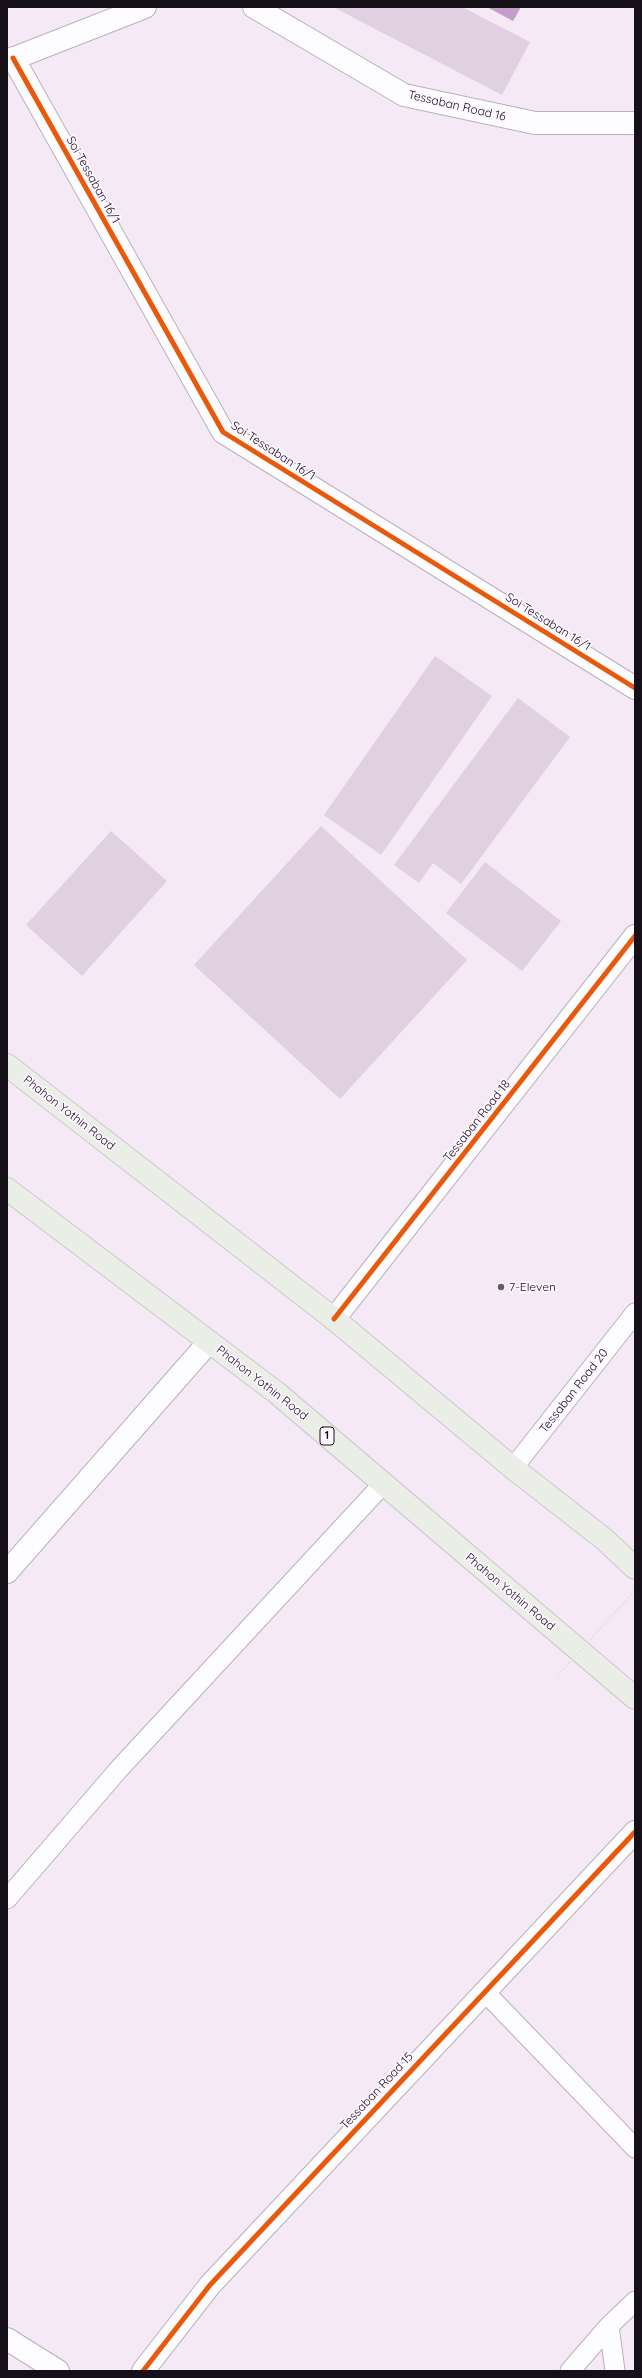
<!DOCTYPE html>
<style>
body{margin:0}
#map{position:relative;width:642px;height:2378px;overflow:hidden;background:#f4e9f5;font-family:Quicksand,sans-serif}
canvas{display:block}
.frame{position:absolute;inset:0;border:8px solid #161018;pointer-events:none}
</style>
<div id="map">
<canvas width="642" height="2378"></canvas>
<div class="frame"></div>
</div>
<script>
const context = document.querySelector('canvas').getContext('2d');
context.lineJoin = 'round';
function fillPath(path, color) { context.fillStyle = color; context.fill(path, 'evenodd'); }
function trace(path, color, width, dash) { context.strokeStyle = color; context.lineWidth = width; context.lineCap = dash ? 'butt' : 'round'; context.setLineDash(dash || []); context.stroke(path); }
function label(font, color, halo, rows, align = 'center') {
  context.font = font + ' Quicksand,sans-serif'; context.lineWidth = 3.5; context.setLineDash([]); context.textBaseline = 'middle'; context.strokeStyle = halo; context.fillStyle = color; for (const [text, x, y, turn = 0] of rows) {
    context.save(); context.translate(x, y); context.rotate((+turn || 0) * Math.PI / 180); context.textAlign = isNaN(turn) ? turn : align; if (halo) context.strokeText(text, 0, 0); context.fillText(text, 0, 0); context.restore();
  }
}
const water = new Path2D(`
 M487,7H521L513,21Z`);
const building = new Path2D(`
 M333,7H462L530,42L502,95Z
 M435,656L492,696L381,855L324,815Z
 M518,698L570,737L461,884L433,863L419,883L394,865Z
 M321,826L467,960L340,1099L194,965Z
 M111,831L167,881L82,976L26,925Z
 M485,862L561,921L522,971L446,913Z`);
const service = new Path2D(`
 M513,1468L635,1313
 M7,1899L119,1769L383,1484
 M484,1991L635,2148
 M570,2371L609,2326
 M615,2371L609,2326L635,2301`);
const minor = new Path2D(`
 M254,7L404,95L535,123H635
 M13,58L223,432L635,688
 M7,61L145,7
 M334,1319L635,936
 M7,1572L209,1342
 M7,2339L58,2371
 M143,2371L210,2285L635,1832`);
const primary = new Path2D(`
 M7,1065L334,1319L513,1468L604,1539L635,1568
 M7,1189L277,1393L635,1698`);
const pathBridge = new Path2D(`
 M558,1675L635,1591`);
const cycleway = new Path2D(`
 M13,58L223,432L635,688
 M334,1319L635,936
 M143,2371L210,2285L635,1832`);
const markers = [
 [501,1287,4,"#645c65"]
];
const shields = [
 [327,1436,14]
];
const shieldNames = [
 ["1",327,1436]
];
const streetNames = [
 ["Tessaban Road 16",457,106,13],
 ["Soi Tessaban 16/1",93,180,61],
 ["Soi Tessaban 16/1",273,451,33],
 ["Soi Tessaban 16/1",548,622,32],
 ["Phahon Yothin Road",69,1113,38],
 ["Tessaban Road 18",477,1121,-52],
 ["Phahon Yothin Road",262,1383,38],
 ["Tessaban Road 20",574,1391,-52],
 ["Phahon Yothin Road",510,1592,40],
 ["Tessaban Road 15",377,2091,-47]
];
const poiNames = [
 ["7-Eleven",509,1287]
];
fillPath(water, '#c49dcc');
fillPath(building, '#e0d0e2');
trace(service, '#b9b1bb', 21);
trace(minor, '#b9b1bb', 24);
trace(primary, '#ccc7cd', 24);
trace(service, '#fdfcfe', 19);
trace(minor, '#fdfcfe', 22);
trace(primary, '#ebede7', 22);
trace(pathBridge, '#e0dde1', 2.5, [1, 3]);
trace(cycleway, '#e8590c', 5);
for (const [x, y, r, color] of markers) { const dot = new Path2D(); dot.arc(x, y, r, 0, 2 * Math.PI); context.fillStyle = color; context.fill(dot); trace(dot, '#fdf5ff', 1.5); }
for (const [x, y, w] of shields) { const box = new Path2D(); box.roundRect(x - w / 2, y - 9, w, 18, 3); context.fillStyle = '#fdf5ff'; context.fill(box); trace(box, '#161018', 1); }
label('bold 11px', '#161018', null, shieldNames);
label('12px', '#161018', '#fdf5ff', streetNames);
label('12px', '#161018', '#fdf5ff', poiNames, 'left');
</script>
